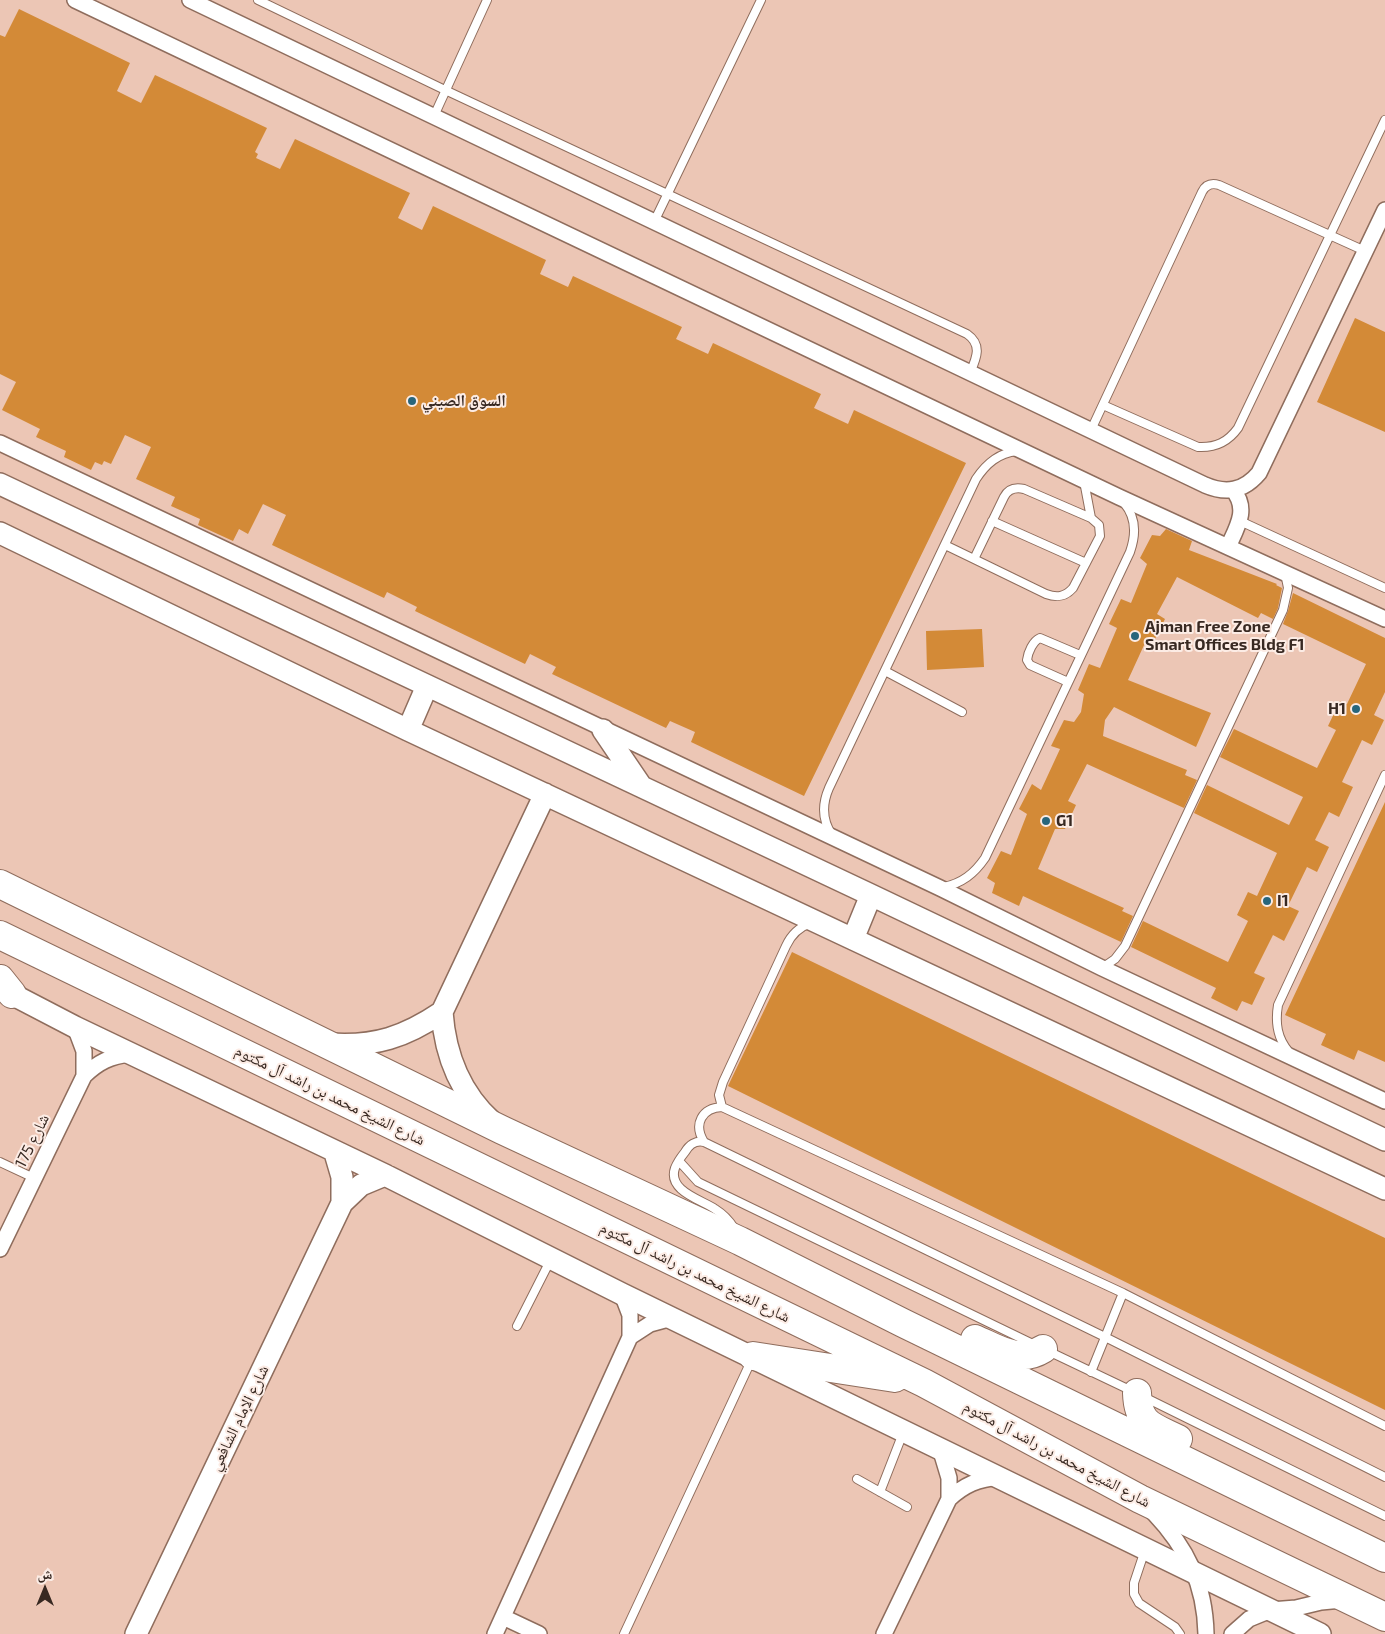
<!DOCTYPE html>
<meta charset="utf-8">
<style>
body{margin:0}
#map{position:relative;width:1385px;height:1634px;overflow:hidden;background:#ecc6b5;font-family:"Exo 2","Noto Naskh Arabic",sans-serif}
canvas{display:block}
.north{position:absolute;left:20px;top:1564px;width:50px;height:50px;-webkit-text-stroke:4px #fcece5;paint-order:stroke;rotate:0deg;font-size:14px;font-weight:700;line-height:20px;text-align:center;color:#382922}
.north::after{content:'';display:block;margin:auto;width:18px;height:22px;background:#382922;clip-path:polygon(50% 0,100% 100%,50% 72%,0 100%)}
</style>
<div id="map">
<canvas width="1385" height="1634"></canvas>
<div class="north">ش</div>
</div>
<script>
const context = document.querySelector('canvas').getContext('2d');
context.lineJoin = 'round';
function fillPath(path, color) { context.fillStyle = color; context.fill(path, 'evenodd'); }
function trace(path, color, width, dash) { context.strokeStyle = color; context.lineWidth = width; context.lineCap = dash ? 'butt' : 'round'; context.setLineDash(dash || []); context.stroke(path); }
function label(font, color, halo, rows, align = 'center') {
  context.font = font + ' "Exo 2","Noto Naskh Arabic",sans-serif'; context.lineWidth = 4; context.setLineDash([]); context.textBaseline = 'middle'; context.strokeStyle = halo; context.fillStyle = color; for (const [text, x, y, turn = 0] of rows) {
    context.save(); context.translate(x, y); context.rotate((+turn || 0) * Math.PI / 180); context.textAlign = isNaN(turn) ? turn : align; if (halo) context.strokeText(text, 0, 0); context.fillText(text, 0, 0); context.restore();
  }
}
const building = new Path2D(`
 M19,9L130,63L117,91L141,103L155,75L267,128L255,152L258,154L256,158L280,169L295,139L410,193L398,218L422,230L433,206L546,260L540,274L568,287L573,276L682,327L676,339L708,354L713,343L821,394L814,408L848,424L854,410L966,463L804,796L691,742L695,732L670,721L666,728L552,674L556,667L530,654L525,664L415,611L417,607L387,592L384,598L272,545L286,515L263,504L248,534L239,529L233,541L198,525L200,519L171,506L175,497L136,479L151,447L125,435L111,464L104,461L102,465L95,462L91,470L64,457L66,451L36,437L40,429L2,410L16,382L0,374V35L5,37Z
 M1355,318L1385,332V432L1317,402Z
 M1166,529L1192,541L1189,550L1277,584L1276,585L1282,588L1278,608L1273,619L1261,613L1258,618L1177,577L1157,614L1165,619L1152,645L1145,643L1128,680L1211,713L1196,747L1114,707L1105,720L1103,736L1187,770L1185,775L1197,780L1184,808L1087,764L1068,801L1076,805L1065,829H1055L1038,869L1124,908L1122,911L1133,916L1121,942L1023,896L1019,906L992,893L995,883L987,878L1001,851L1011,855L1027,814L1019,809L1032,784L1041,790L1060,749L1051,746L1064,720L1074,722L1081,712L1084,694L1078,690L1089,664L1100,668L1117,628L1109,624L1121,599L1131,603L1147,564L1140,558L1152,535L1160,536Z
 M1293,593L1385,638V692L1374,715L1384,720L1372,745L1362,740L1342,782L1353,787L1339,817L1329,812L1315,840L1329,847L1317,872L1307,867L1288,906L1299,911L1284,941L1273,935L1254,973L1265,978L1252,1005L1242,1001L1237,1011L1211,998L1216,988L1131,947L1143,921L1228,962L1248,921L1237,915L1248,892L1257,896L1277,853L1194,813L1207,785L1289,825L1303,797L1220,757L1234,729L1317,768L1336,730L1328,726L1340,701L1347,704L1366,664L1283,624L1288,611Z
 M982,629L984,667L927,670L926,631Z
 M1385,802V1062L1358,1050L1354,1060L1321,1045L1326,1034L1285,1015Z
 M792,952L1385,1238V1410L728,1086Z`);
const lane = new Path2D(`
 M258,0L445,90L967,334C983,345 976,359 970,373
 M434,116L487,0
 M654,222L761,0
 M1103,405L1198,447C1216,448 1228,442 1238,428L1385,120
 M1091,430L1202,192C1206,184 1212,183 1219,185L1365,251
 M1084,481L1091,518L1099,525L1100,536L1073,588C1065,597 1057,598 1046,594L974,559L1004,497C1008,489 1015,487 1024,489L1091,518
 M992,521L1086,563
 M1240,521L1385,588
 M945,545L974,559
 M885,671L962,712
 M1068,682L1030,665L1027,660C1028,652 1033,641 1040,638L1080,655
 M832,835C822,820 822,804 829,788L976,479C986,464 998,453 1017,451
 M944,887C962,883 974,874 985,858L1130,552C1136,535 1136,517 1124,503
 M1102,968L1115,959L1125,946L1283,610L1288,588L1285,573
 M1289,1052C1277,1038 1275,1023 1278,1005L1385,775
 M722,1107L719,1095L723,1082L786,946C791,935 799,927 811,923
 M704,1142C693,1124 702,1108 722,1107L1123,1293L1385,1426
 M679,1161L698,1182L1035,1345
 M0,1162L34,1178
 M734,1228C729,1220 723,1214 715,1209C702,1200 667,1191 675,1168C677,1163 681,1157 685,1152C689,1145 696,1140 704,1142L1105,1337L1385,1477
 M517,1326L551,1259
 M1048,1351L1132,1391
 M1091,1372L1123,1293
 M1142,1396L1385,1516
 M857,1479L907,1507
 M880,1492L903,1433
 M1145,1550L1134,1583V1594L1139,1603L1175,1627L1180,1634
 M624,1634L752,1359`);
const street = new Path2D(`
 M75,0L1119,497L1385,619
 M190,0L1205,485C1226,494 1244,491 1259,473L1385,210
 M0,443L940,888L1102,968L1385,1101
 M1228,547C1237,527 1249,509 1233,490
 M84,1076C98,1062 111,1056 130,1054
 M0,1249L84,1076V1051L75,1027
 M630,1337L650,1324L672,1318
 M940,1448L949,1478V1499
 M1153,1512C1187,1548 1205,1584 1206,1634
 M503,1617L539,1634
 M495,1634L630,1337V1315L622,1294
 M884,1634L949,1499C964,1485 978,1479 999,1477
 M1232,1634L1249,1619L1271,1610L1296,1608L1321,1602L1342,1600`);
const secondary = new Path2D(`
 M0,484L871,895L1385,1140
 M0,533L408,730L1385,1189
 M408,730L427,686
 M603,730L641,786
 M853,939L871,895
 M0,988L75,1027L385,1175L622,1294L1320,1634
 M442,1012C445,1054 460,1093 492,1122
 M330,1044C375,1047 405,1037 442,1012L545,794
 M335,1153L342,1177V1203
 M136,1634L342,1203L361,1185L385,1175`);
const highway = new Path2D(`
 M0,884L502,1130L740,1241L903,1323L1385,1558
 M0,935L924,1383L1140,1499L1385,1617
 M0,979L12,994
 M975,1339C998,1349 1019,1364 1043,1349
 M753,1356L895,1378
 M1137,1393C1138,1425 1152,1426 1178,1439`);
const markers = [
 [412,401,5,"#28667c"],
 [1135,636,5,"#28667c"],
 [1356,709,5,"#28667c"],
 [1046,821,5,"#28667c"],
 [1267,901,5,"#28667c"]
];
const poiNames = [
 ["السوق الصيني",422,401],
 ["Ajman Free Zone",1145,627],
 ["Smart Offices Bldg F1",1145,645],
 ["H1",1346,709,"right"],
 ["G1",1056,821],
 ["I1",1277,901]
];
const streetNames = [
 ["شارع الشيخ محمد بن راشد آل مكتوم",330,1095,26],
 ["شارع 175",32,1141,-64],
 ["شارع الشيخ محمد بن راشد آل مكتوم",695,1272,26],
 ["شارع الإمام الشافعي",239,1418,-64],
 ["شارع الشيخ محمد بن راشد آل مكتوم",1057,1454,28]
];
fillPath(building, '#d38a37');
trace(lane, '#8f6d5d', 10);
trace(street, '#8f6d5d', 18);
trace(secondary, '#8f6d5d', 24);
trace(highway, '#8f6d5d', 30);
trace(lane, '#fff', 8);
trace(street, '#fff', 15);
trace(secondary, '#fff', 21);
trace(highway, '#fff', 28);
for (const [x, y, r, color] of markers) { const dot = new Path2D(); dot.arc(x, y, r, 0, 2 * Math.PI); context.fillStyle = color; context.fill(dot); trace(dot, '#fcece5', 2); }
label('bold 16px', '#382922', '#fcece5', poiNames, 'left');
label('16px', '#382922', '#fcece5', streetNames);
</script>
